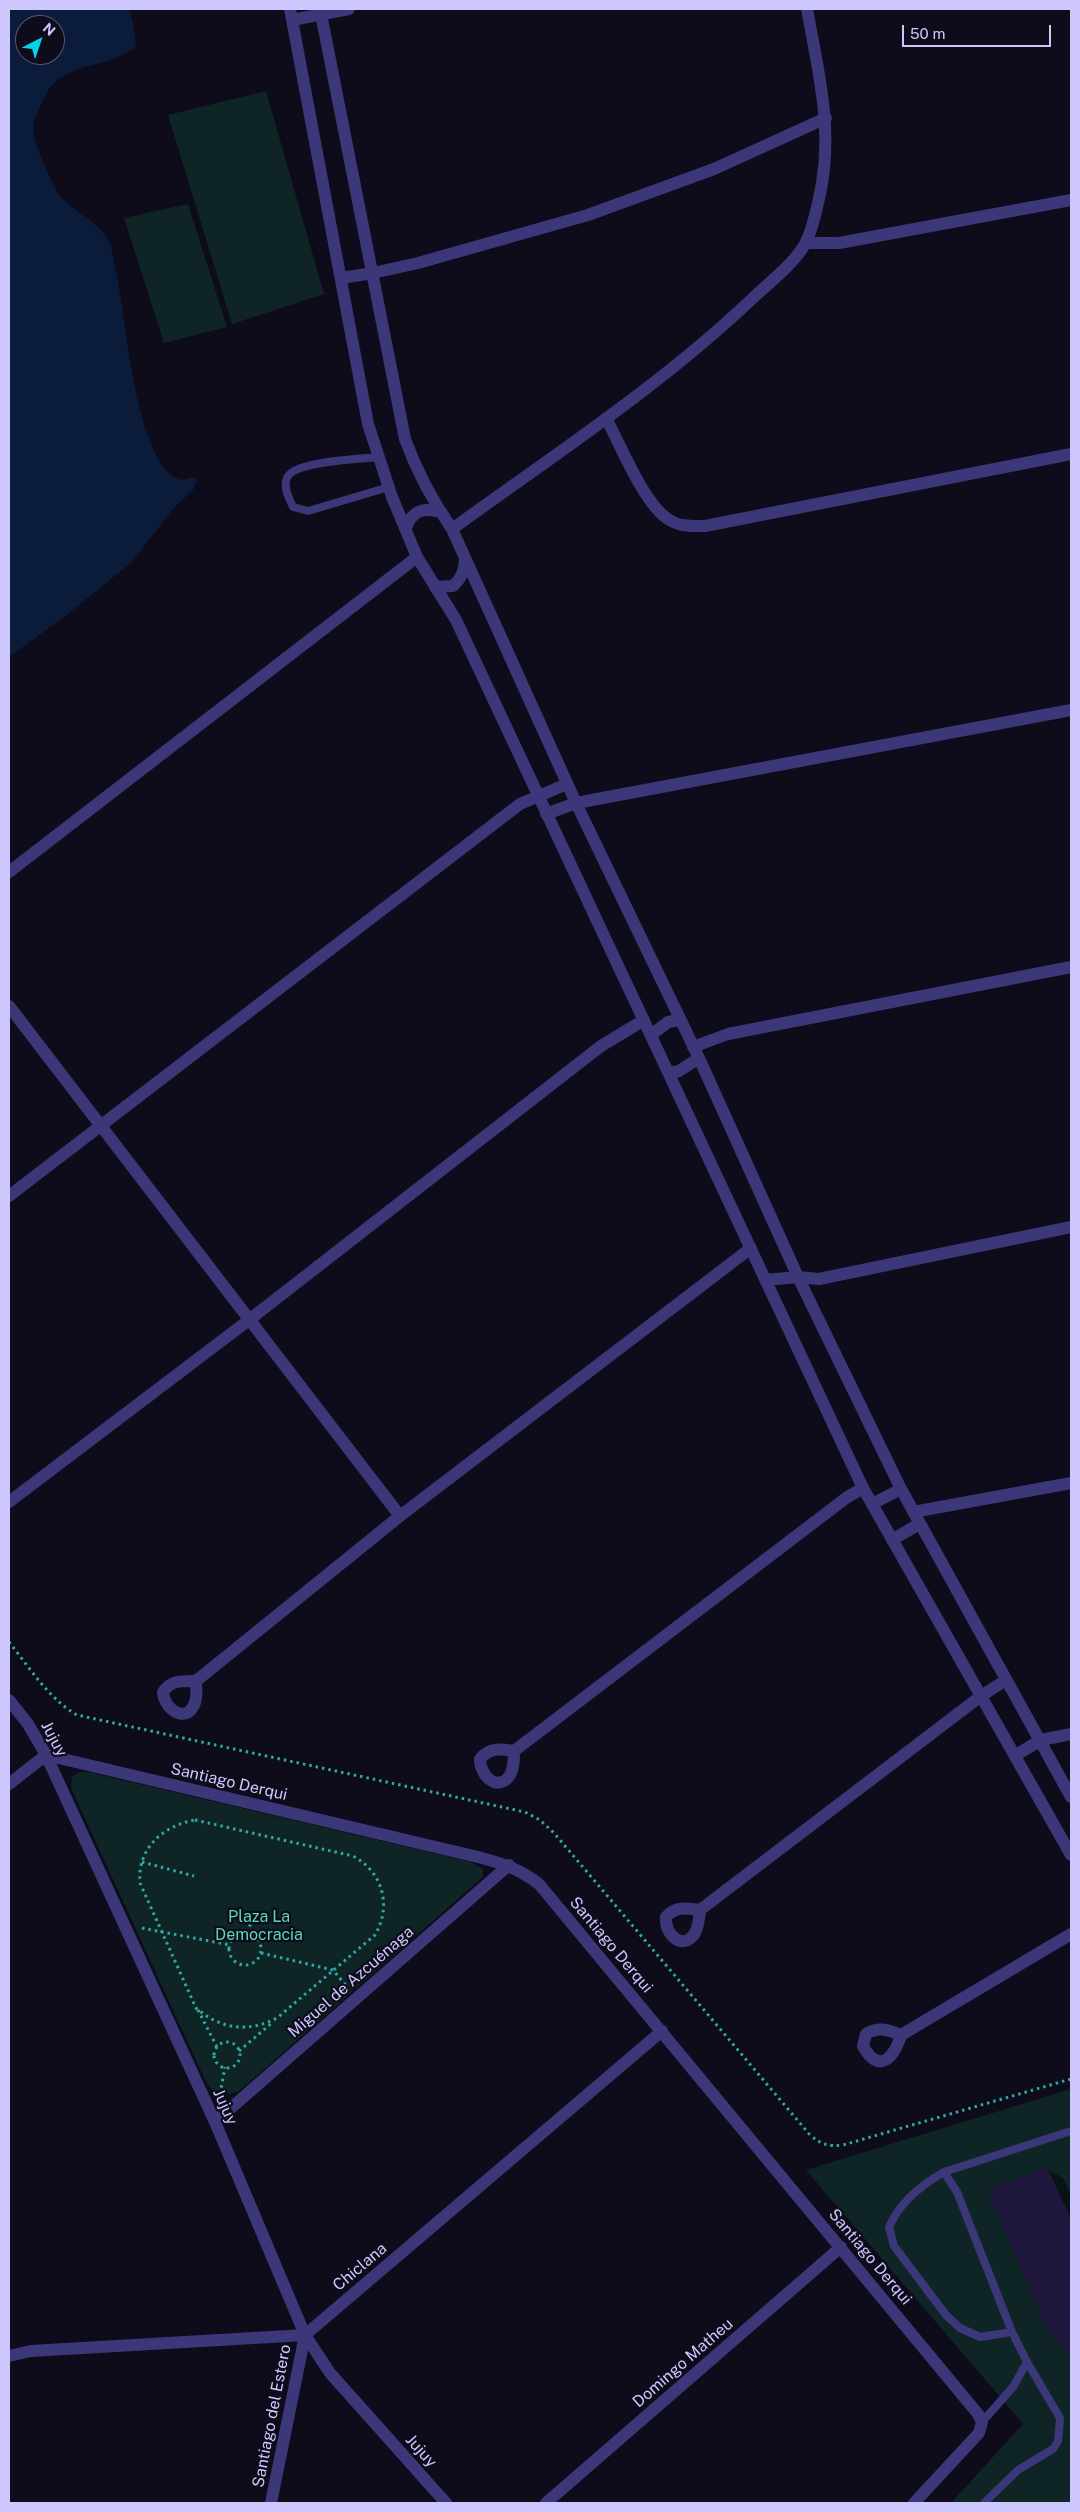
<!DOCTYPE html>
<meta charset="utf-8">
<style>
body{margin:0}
#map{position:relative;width:1080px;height:2512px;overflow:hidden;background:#0e0b1b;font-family:"Public Sans",sans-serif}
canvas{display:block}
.frame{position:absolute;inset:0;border:10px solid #cec7fe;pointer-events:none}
.north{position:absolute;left:15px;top:15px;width:50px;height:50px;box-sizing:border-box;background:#0e0b1b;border:1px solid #5b5676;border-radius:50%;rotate:41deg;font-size:14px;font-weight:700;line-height:20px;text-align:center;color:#cec7fe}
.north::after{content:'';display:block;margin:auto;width:18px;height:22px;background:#06d1eb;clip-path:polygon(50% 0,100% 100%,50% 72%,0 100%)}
.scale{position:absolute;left:902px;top:25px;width:149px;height:22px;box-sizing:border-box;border:2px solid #cec7fe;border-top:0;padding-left:6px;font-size:15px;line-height:18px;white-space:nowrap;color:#cec7fe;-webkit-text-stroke:4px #0e0b1b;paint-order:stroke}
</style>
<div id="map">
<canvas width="1080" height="2512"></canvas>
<div class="frame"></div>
<div class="north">N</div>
<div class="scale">50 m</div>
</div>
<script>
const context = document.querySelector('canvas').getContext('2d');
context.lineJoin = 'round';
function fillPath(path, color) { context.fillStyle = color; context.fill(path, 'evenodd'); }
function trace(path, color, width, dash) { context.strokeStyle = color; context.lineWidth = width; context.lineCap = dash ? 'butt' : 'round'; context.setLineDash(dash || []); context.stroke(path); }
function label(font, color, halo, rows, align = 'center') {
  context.font = font + ' "Public Sans",sans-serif'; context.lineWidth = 4.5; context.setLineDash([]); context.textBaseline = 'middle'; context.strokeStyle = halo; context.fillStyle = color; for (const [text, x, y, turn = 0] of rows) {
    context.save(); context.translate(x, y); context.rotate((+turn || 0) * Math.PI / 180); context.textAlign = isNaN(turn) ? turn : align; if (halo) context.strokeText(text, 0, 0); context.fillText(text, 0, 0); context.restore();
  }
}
const green = new Path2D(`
 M266,91L324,294L232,324L168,115Z
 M188,204L227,327L164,343L124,218Z
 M88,1772L471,1862L483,1869V1877L238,2092C223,2096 215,2096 206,2082L71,1788L72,1776L81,1772Z
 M1071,2089V2503H951L1023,2424L806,2170Z`);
const water = new Path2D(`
 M9,9H129L134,27L136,46C114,67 78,61 54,83C49,87 47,94 44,99C27,127 33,138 45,166C51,179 55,192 66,202C85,219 100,222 111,246C115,266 119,287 122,307C128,344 140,468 181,480L193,477L197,480L193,490L172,510L132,562L64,617L9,657ZM25,25H55V55H25Z`);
const shadow = new Path2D(`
 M1047,2169L1063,2178L1071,2195V2352L1051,2334Z`);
const building = new Path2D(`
 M1047,2167L1071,2219V2353L1050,2335L987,2190Z`);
const path = new Path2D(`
 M9,1642C29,1667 49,1699 77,1715L525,1812L540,1820L554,1833L810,2135C821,2144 828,2147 843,2145L1071,2079
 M195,1820L353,1856C383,1872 392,1906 375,1935L277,2018C248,2033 220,2029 196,2008L140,1883C137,1849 162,1826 195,1820Z
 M142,1862L194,1876
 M142,1928L230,1945
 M248,1933L252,1917
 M229 1949a16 16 0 1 1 32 0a16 16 0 1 1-32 0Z
 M261,1953L333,1970L348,1988
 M198,2010L217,2047
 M214 2055a13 13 0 1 1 26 0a13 13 0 1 1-26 0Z
 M239,2051L273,2022
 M220,2094L225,2067`);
const service = new Path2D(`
 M379,457C361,459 293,461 287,478C283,487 289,498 293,507L308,511L389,487
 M944,2172L957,2192L1012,2332L1027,2362L1060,2418L1058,2441L1053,2449L1018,2470L984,2503
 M1012,2332L980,2337L960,2328L946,2315L894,2246L889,2227C900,2202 921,2185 944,2172L1071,2131
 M982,2422L1013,2387L1027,2362`);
const minor = new Path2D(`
 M290,9L368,424L392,497L417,557L456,620L863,1488L1071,1855
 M320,9L405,439C417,472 432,500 452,529L576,803L699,1058L798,1277L901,1489L1071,1797
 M292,20L349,9
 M806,243H839L1071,200
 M341,278L373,273L418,263L588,215L714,169L826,118
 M606,418C620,444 644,504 668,519C679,527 692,526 705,526L1071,454
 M406,528C412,511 423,507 440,512
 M452,529C554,455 663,384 754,297C770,282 796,262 806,242C812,230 815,216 818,203C835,134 819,76 807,9
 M435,587L453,586C462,578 464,571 465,559
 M546,814L576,803L1071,710
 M9,872L417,557
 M9,1006L400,1516
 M651,1035L668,1022L680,1020
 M693,1047L728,1034L1071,967
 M669,1073L679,1071L699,1058
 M9,1196L520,804L567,784
 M766,1280L798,1277L819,1279L1071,1227
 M9,1502L249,1320L601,1046L644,1020
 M872,1504L901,1489
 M913,1512L1071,1483
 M892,1540L919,1524
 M196,1681C196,1689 198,1697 194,1705C185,1724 164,1709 163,1692C171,1680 182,1681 196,1681L400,1516L751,1248
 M9,1700L28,1724L46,1755L215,2122L305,2335L330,2373L446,2503
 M514,1751C514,1759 514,1768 510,1775C498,1793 480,1776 480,1759C490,1747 501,1749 514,1751L846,1498L863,1488
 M1016,1755L1041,1740L1071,1734
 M9,1784L46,1755L478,1857C501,1863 520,1869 539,1884L978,2414L982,2422L979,2433L914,2503
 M700,1910C699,1918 699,1926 695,1933C683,1952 664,1934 666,1917C675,1906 686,1908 700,1910L981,1696L1006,1680
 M901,2035C888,2030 879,2026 866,2034L863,2046C879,2075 894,2058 901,2035L1071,1934
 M215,2122L509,1865
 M9,2356L31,2351L305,2335L662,2031
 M271,2503L305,2335
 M546,2503L841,2247`);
const streetNames = [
 ["Jujuy",54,1739,62],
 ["Santiago Derqui",229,1782,13],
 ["Santiago Derqui",611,1945,50],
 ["Miguel de Azcuénaga",351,1982,-41],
 ["Jujuy",225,2107,66],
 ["Santiago Derqui",870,2257,50],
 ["Chiclana",360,2267,-40],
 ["Domingo Matheu",683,2363,-41],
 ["Santiago del Estero",272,2416,-79],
 ["Jujuy",421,2451,48]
];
const parkNames = [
 ["Plaza La",259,1917],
 ["Democracia",259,1935]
];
fillPath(green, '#0f2525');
fillPath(water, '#0b1c3a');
fillPath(shadow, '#0007');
fillPath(building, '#20183c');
trace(path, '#2fa9a4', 3, [2.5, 4]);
trace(service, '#3b3779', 8);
trace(minor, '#3b3779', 12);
label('16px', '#cec7fe', '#0e0b1b', streetNames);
label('16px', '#56dabb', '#0e0b1b', parkNames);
</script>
